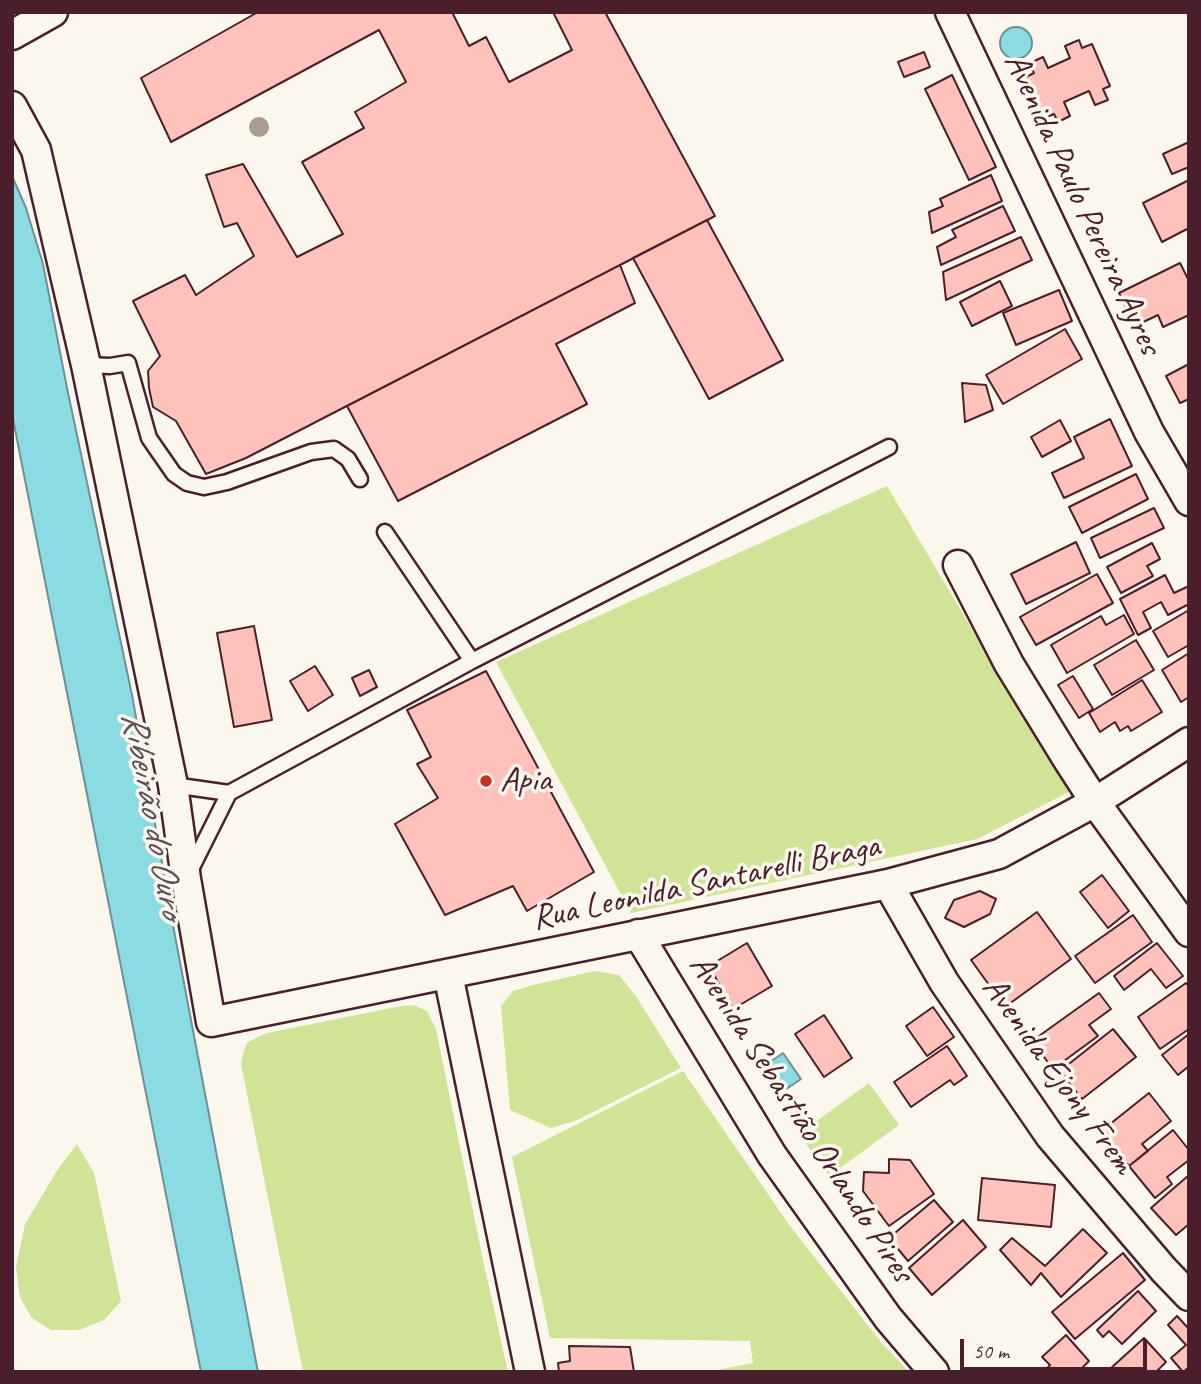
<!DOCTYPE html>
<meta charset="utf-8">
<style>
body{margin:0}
#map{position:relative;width:1201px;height:1384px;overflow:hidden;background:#fbf7ec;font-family:Caveat,sans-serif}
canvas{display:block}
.frame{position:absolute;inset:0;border:14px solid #4a1f2b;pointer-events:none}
.scale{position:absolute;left:960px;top:1339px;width:187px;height:32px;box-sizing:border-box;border:4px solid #4a1f2b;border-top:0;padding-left:9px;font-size:21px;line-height:24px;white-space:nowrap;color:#4a1f2b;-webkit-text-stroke:5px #fbf7ec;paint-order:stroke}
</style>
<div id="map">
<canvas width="1201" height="1384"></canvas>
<div class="frame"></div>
<div class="scale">50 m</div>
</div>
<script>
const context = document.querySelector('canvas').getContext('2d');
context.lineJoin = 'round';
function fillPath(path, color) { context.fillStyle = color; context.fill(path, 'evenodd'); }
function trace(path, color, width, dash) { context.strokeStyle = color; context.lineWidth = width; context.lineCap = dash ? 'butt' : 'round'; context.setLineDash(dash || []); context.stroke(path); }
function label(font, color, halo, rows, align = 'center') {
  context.font = font + ' Caveat,sans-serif'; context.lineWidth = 7; context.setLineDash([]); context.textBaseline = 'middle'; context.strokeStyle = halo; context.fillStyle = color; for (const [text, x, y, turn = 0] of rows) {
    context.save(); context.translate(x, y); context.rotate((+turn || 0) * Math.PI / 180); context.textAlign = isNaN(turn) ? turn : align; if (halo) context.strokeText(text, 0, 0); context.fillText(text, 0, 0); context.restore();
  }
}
const green = new Path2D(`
 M887,486L1069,792L977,839L631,913L496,662Z
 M595,971L619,975L635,995L681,1068L575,1121L551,1128L510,1110L501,1006L513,991L533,985Z
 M414,1005L427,1011L436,1029L483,1260L508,1372H303L241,1064L244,1050L248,1042L267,1033L396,1007Z
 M683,1071L790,1226L881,1342L909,1372H707L753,1363L750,1341L550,1338L512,1157Z
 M869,1083L899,1125L829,1176L799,1134Z
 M77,1144L94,1173L121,1301L104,1320L79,1330H51L32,1318L20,1298L16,1267L25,1224L58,1169Z`);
const water = new Path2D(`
 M1000 43a16 16 0 1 1 32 0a16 16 0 1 1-32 0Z
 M12,176L26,208L43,264L67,388L132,695L175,936L258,1372H201L12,414Z
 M783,1053L801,1079L785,1090L767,1064Z`);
const building = new Path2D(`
 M258,12H452L469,46L486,37L509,82L572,50L553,12H605L715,216L246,458L206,474L176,421L153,407L149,388L148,371L160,356L133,301L185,275L196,295L254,256L237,223L224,227L206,175L243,164L297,257L343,234L302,162L364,128L355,112L406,82L379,30L171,142L141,78Z
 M1079,40L1082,48L1092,44L1110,86L1103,89L1108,100L1095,105L1089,91L1064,102L1070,116L1058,122L1054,114L1044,118L1026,77L1034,73L1030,63L1043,57L1048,68L1070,58L1065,46Z
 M924,52L930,67L904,77L898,62Z
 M952,75L996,167L969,180L925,89Z
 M1189,142V167L1172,174L1163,154Z
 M991,175L1002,201L932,233L929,212L943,206L940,199Z
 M1189,180V228L1162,242L1143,203Z
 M1003,206L1015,231L941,265L937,247L956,237L952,230Z
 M707,220L783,360L709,399L633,258Z
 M1021,237L1032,260L946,300L943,272Z
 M1180,263L1189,281V315L1163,327L1158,315L1135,326L1119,293Z
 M620,265L635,303L556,344L587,404L398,501L347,406Z
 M1000,281L1012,306L972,326L960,302Z
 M1059,290L1072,321L1016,345L1003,313Z
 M1065,329L1082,359L1003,404L986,375Z
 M1189,364V399L1180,403L1166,376Z
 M962,383L986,385L993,410L965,422Z
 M1110,419L1132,466L1064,498L1052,473L1084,458L1074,437Z
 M1060,420L1071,441L1042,457L1031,437Z
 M1136,474L1148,499L1082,533L1069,507Z
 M1154,508L1164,528L1100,558L1091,538Z
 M1076,542L1090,573L1026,604L1011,574Z
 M1152,543L1160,559L1147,566L1153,576L1121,593L1107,567Z
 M1097,574L1113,603L1036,645L1020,617Z
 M1165,575L1174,593L1189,586V604L1168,615L1161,602L1143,612L1151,628L1138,635L1120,599Z
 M1189,610V645L1168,657L1153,631Z
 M1124,615L1134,634L1067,673L1051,645L1101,616L1106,625Z
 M254,626L272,720L234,727L217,633Z
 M1136,640L1154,670L1112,695L1094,665Z
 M1189,653V697L1181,702L1162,670Z
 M315,666L333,695L308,711L290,681Z
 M369,670L377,687L360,696L352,678Z
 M486,671L594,872L527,911L513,886L445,915L395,824L438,798L417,764L431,757L407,710Z
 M1073,676L1093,709L1079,718L1058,685Z
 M1142,680L1162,712L1131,731L1128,726L1120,731L1115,722L1100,732L1089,713Z
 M1102,875L1129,911L1108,928L1080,892Z
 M980,891L996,899L990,914L964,927L945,918L954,900Z
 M1037,912L1071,959L1005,1007L971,960Z
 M1133,915L1152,942L1095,983L1075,956Z
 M747,943L772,986L733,1009L709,966Z
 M1157,943L1183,976L1166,988L1151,969L1124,990L1114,976Z
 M1186,983L1189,986V1029L1160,1049L1138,1017Z
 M1099,993L1111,1009L1089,1025L1098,1036L1053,1069L1032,1041Z
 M933,1007L954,1037L927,1056L906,1026Z
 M824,1015L852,1058L824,1077L795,1034Z
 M1113,1029L1136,1057L1082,1099L1060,1071Z
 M1189,1034V1066L1178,1075L1162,1055Z
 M947,1046L967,1076L954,1085L950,1080L911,1107L894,1082Z
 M1149,1093L1171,1121L1142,1144L1148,1151L1129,1166L1100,1132Z
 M1173,1130L1189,1150V1160L1167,1177L1172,1184L1155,1198L1129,1166Z
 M889,1159L910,1160L934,1194L889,1226L863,1191L864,1172L889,1173Z
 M1189,1175V1224L1176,1235L1151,1208Z
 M982,1178L1055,1185L1051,1227L978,1220Z
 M934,1200L953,1222L908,1261L889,1238Z
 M963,1220L986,1247L932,1295L909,1268Z
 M1083,1229L1107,1253L1061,1297L1041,1273L1031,1285L1000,1250L1012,1238L1045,1266Z
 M1123,1253L1145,1280L1075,1339L1052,1312Z
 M1138,1291L1156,1311L1122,1344L1109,1331L1103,1337L1097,1330Z
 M1177,1316L1189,1329V1367L1183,1372L1171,1358L1186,1345L1168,1325Z
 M1066,1335L1089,1361L1078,1372H1044L1050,1365L1042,1357Z
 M1144,1338L1166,1362L1156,1372H1112L1110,1369Z
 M569,1346L630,1347L634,1372H559L558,1363L570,1361Z`);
const service = new Path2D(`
 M86,365L110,366L128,363L149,438L174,474L187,483L204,487L227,482L311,452L334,449L348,459L360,479
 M385,532L472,661
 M173,785L229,793
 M189,873L229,793L472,661L889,447`);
const minor = new Path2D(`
 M950,12L1149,432L1189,501
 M12,35L53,12
 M12,106L36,150L86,365L173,785L186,879L211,1022L888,884L999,854L1095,802L1189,742
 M958,565L1009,664L1066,757L1095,802L1189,932
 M888,884L944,982L1050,1136L1164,1270L1189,1296
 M638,934L772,1155L888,1318L934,1372
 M448,974L530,1372`);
const trees = [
 [259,127]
];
const markers = [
 [486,781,7,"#c8321e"]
];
const streetNames = [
 ["Avenida Paulo Pereira Ayres",1082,204,65],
 ["Rua Leonilda Santarelli Braga",706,883,-12],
 ["Avenida Ejony Frem",1058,1076,54],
 ["Avenida Sebastião Orlando Pires",801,1119,57]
];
const poiNames = [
 ["Apia",500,781]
];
const waterNames = [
 ["Ribeirão do Ouro",152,815,79]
];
fillPath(green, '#d0e397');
fillPath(water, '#8adce2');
trace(water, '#709099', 2);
fillPath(building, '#fec2bb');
trace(building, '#4a1f2b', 2);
trace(service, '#4a1f2b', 19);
trace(minor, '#4a1f2b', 33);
trace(service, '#fbf7ec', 14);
trace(minor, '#fbf7ec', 28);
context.fillStyle = '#ac9b91';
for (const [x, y] of trees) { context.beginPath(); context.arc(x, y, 10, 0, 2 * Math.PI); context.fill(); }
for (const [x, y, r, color] of markers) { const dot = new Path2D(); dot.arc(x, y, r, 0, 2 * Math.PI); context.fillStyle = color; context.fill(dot); trace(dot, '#fbf7ec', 2.5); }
label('35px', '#4a1f2b', '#fbf7ec', streetNames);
label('35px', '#4a1f2b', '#fbf7ec', poiNames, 'left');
label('italic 37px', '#5a4e59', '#fbf7ec', waterNames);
</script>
